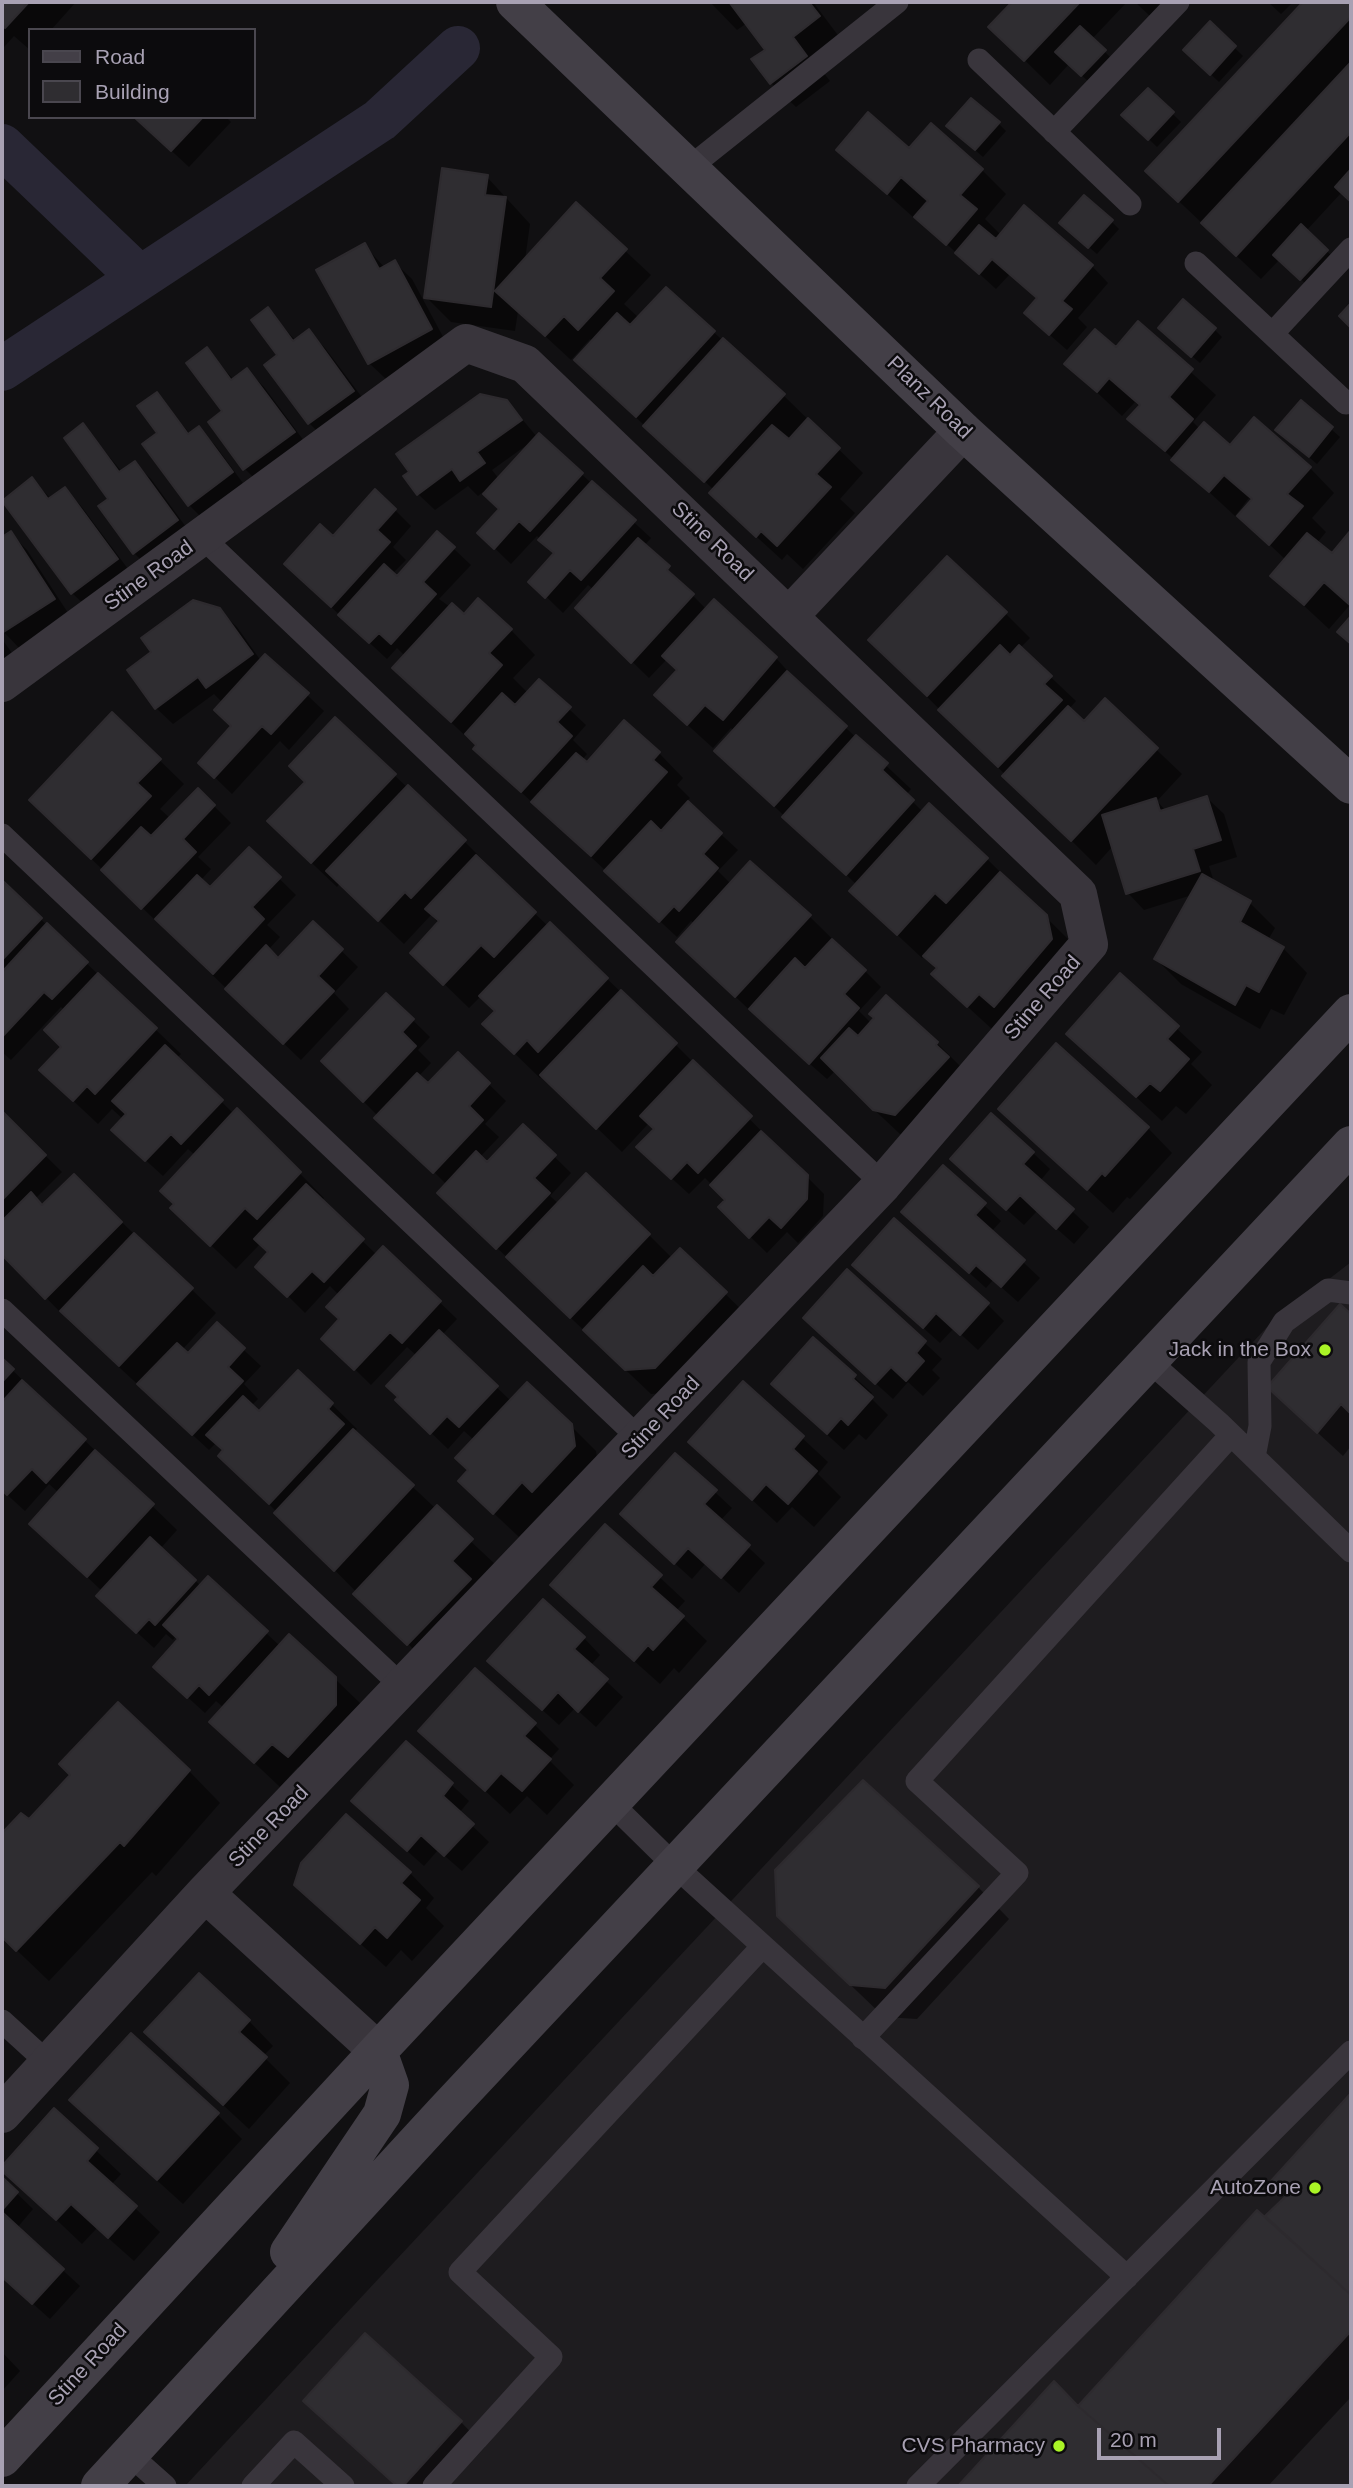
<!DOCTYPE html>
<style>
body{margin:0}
#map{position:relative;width:1353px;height:2488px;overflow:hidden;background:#111012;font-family:Helvetica,sans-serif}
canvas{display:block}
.frame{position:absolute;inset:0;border:4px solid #a8a1b3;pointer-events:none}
.legend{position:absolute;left:28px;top:28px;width:228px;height:91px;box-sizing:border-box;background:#0c0b0d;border:2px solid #4a474f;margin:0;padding:9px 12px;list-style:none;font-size:21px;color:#a8a1b3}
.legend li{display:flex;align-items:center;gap:14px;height:35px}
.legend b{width:35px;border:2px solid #4a474f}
.scale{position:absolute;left:1097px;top:2428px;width:124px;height:32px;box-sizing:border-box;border:4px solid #a8a1b3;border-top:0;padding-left:9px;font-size:21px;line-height:24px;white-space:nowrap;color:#a8a1b3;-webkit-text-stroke:5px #0c0b0d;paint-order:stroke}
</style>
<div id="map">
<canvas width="1353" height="2488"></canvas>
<div class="frame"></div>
<ul class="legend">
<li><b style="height:9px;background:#433f47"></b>Road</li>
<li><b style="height:19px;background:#2f2d31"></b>Building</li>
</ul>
<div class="scale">20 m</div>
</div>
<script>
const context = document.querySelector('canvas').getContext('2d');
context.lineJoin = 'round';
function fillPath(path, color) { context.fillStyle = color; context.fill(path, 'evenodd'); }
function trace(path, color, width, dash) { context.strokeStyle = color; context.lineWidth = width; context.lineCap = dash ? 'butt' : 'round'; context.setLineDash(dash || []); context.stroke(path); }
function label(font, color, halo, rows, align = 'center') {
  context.font = font + ' Helvetica,sans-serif'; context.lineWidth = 5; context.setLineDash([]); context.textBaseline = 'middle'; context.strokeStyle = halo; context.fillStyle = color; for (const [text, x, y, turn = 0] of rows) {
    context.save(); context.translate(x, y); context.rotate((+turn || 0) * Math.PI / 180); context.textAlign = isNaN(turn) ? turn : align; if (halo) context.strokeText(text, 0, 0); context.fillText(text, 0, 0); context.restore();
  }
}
const built = new Path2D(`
 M1351,1262V2486H185L1267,1327Z`);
const shadow = new Path2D(`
 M2,2H76L51,30H30V50L14,36L4,47L2,45Z
 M710,2H813L843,42L816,63L830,81L796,107L771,83L767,50L747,23L737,30Z
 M1014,2H1127L1092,39L1112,59L1090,83L1069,64L1050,85L991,27Z
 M1135,2H1165L1151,17Z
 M1268,2H1293L1281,14Z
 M1305,2H1351V201L1342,192L1306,231L1335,259L1309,287L1280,259L1261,279L1147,171Z
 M1210,24L1243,56L1219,82L1185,50Z
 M1148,90L1181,122L1157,147L1124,115Z
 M135,117H226L231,122L189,167Z
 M998,123L1006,131L983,157L957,134Z
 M838,150H909L982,170L1006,194L985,219L1001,235L1092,266L1108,283L1078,318L1087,327L1067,350L1043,329L1038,299L1010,274L996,289L917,217L929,203L926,201L913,217Z
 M487,177L530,224L525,260L576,205L651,275L624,304L639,318L666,289L783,395L863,473L840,499L855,513L803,569L787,554L782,560L736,518L714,490L601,385L593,343L590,339L571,360L518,311L515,331L451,322L426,297Z
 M1111,221L1119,229L1097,254L1070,231Z
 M365,246L385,268L395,263L412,279L448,346L386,379L369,363Z
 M268,310L296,341L309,332L325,348L370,408L326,440L309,423L266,366L279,355Z
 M1138,324L1216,395L1193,422L1200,429L1230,447L1310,468L1334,493L1312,518L1326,532L1317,543L1332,555L1351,533V607L1349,606L1329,629L1272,576L1286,560L1239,516L1252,501L1249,498L1235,516L1130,419L1140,407L1135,402L1122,416L1067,364L1116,349Z
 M1215,330L1222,337L1200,363L1168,336Z
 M207,350L234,380L247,370L264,387L310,449L261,485L245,469Z
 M156,394L191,435L199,429L215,445L248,490L206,522L189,505L159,434Z
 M507,401L537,437L539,435L651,538L644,546L706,609L776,658L799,684L911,789L906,795L923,812L987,859L1071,942L993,1030L958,998L925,955L922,958L876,915L857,885L716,751L734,731L731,728L713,748L681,719L679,670L667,659L649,678L577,608L594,590L588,585L563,613L530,581L555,554L537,536L511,564L479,533L501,510L483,492L478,496L468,486L435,510L418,494ZM531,442L532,443L499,479L492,470Z
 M1301,402L1340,437L1317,464L1286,438Z
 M83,425L122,472L134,463L151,479L194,538L151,570L134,553Z
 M32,479L51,499L65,489L81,506L134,577L89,609L72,593Z
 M395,510L411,526L393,547L406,560L392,574L397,578L438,534L471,565L439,599L464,617L511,630L535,655L513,678L528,693L539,681L586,725L573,740L587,754L582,760L587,764L659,753L683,778L677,785L690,798L686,802L738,850L718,871L731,884L809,916L865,971L881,987L859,1011L871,1023L937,1043L962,1068L920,1139L900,1134L834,1072L827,1079L761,1021L678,942L695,924L691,921L677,937L492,765L477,747L394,668L405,656L397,648L387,659L303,581L333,538Z
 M11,534L27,550L70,616L20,649L2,630V540Z
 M219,610L237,627L261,661L307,695L324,711L289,750L280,741L232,794L200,763L233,727L223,703L214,694L173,724L156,708Z
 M1005,613L1030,638L1020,648L1076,701L1069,709L1084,724L1105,701L1182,774L1157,801L1166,811L1207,798L1224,814L1237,857L1209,866L1214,882L1250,903L1275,928L1268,940L1283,948L1307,973L1284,1015L1271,1009L1260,1029L1181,984L1156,959L1192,895L1144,910L1128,893L1113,846L1096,865L895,665Z
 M2,639L22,667L2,681Z
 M112,714L184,784L160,809L171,819L198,790L231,823L198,857L211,869L201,880L210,890L249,849L296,895L267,925L280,937L268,950L278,960L313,923L358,967L334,993L349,1009L301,1060L56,825Z
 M336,720L465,842L489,866L487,868L548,926L550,924L676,1045L824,1194L823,1216L798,1243L787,1232L767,1253L720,1207L727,1200L705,1178L689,1194L655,1163L656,1129L649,1123L622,1152L542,1075L540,1078L509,1048L497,1011L481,996L469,1008L437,977L439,924L431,915L404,944L340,883L337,887L294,846L307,782Z
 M2,882L181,1054L177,1058L234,1114L237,1110L324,1198L321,1201L377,1255L383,1248L457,1319L442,1335L511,1401L570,1425L596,1451L599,1471L558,1515L548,1506L519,1537L485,1505L470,1470L474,1440L464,1431L448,1449L397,1400L417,1356L407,1347L371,1385L324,1339L341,1320L339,1295L330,1286L305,1313L258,1266L270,1253L261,1243L236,1269L197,1232L176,1204L195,1155L188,1149L163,1176L130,1146L123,1119L112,1109L98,1124L66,1094L65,1011L61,1007L11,1060L2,1052Z
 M1120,976L1202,1052L1191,1064L1212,1085L1186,1114L1176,1106L1162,1121L1068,1034Z
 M387,995L430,1037L418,1050L431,1063L418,1077L428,1086L458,1054L506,1101L485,1124L499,1137L480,1157L487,1164L523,1126L571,1173L550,1196L559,1204L649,1235L672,1258L680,1250L750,1318L680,1392L651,1394L456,1209L447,1185L340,1078Z
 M1000,1109L1148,1128L1172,1153L1130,1199L1127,1197L1113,1213Z
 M2,1113L62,1172L35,1199L43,1207L74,1176L216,1313L182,1350L188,1356L217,1325L261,1366L244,1384L258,1399L251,1406L259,1414L299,1372L357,1429L354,1432L496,1565L433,1669L245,1480L217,1442L209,1450L70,1322L2,1253Z
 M1033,1153L1050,1169L1040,1181L1089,1227L1074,1244L1037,1211L1024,1225L969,1176Z
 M943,1167L1001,1221L991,1232L1040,1278L1018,1302L993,1280L986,1288L920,1228Z
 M848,1272L942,1359L932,1370L940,1378L923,1396L908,1382L893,1399L822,1335Z
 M871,1281L987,1304L1004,1321L978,1350L954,1328L940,1343Z
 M1340,1307L1351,1317V1446L1343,1456L1294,1411Z
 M813,1340L872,1393L869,1396L888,1415L866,1440L859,1434L844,1450L790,1401Z
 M2,1360L177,1530L160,1549L201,1586L208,1579L280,1646L334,1678L360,1703V1730L314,1781L298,1767L280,1787L211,1722L224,1708L216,1701L205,1713L172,1683L180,1640L176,1636L173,1640L166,1634L154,1648L115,1612L102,1591L31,1524L59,1493L49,1484L25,1511L2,1490Z
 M743,1383L828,1462L818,1474L841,1497L814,1527L792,1507L777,1523L690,1442Z
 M675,1455L732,1508L720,1521L765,1563L739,1593L706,1563L692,1579L639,1531Z
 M606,1527L685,1601L676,1611L707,1641L679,1673L674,1668L660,1684L577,1610Z
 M584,1638L600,1655L590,1666L623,1697L596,1727L575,1708L559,1725L506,1677Z
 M534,1724L559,1749L549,1760L574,1785L547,1815L527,1796L510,1814L421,1731Z
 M406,1743L469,1801L459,1813L489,1842L462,1871L438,1850L424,1866L370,1818Z
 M189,1771L220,1803L156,1876L152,1872L49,1981L2,1936V1836L21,1815L29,1822Z
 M410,1873L434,1898L426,1908L444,1926L412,1961L401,1950L386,1967L296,1885Z
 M978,1887L1009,1919L917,2019L884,2017L811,1947Z
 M249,2021L273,2046L263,2056L290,2083L249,2129L171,2057Z
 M1351,2096V2397L1268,2486H960L1054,2384L1079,2408L1287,2197L1273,2182Z
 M54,2111L121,2174L111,2185L160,2232L134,2261L97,2228L82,2244L2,2168Z
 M217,2114L242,2139L183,2204L96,2125Z
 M2,2179L33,2209L17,2228L80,2286L50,2319L2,2276Z
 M2,2352L20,2371L2,2391Z
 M461,2422L485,2447L449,2486H397L330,2425Z`);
const canal = new Path2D(`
 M2,146L140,278
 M2,369L380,120L458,48`);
const building = new Path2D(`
 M2,2H29L5,28L2,24Z
 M729,2H809L820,16L793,37L807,56L770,84L751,59L765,50Z
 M1012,2H1080L1024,61L988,27Z
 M1303,2H1351V17L1178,202L1145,171Z
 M1210,21L1236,46L1210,75L1183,50Z
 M1080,26L1106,50L1081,76L1055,52Z
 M1351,62V132L1236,256L1201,223Z
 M1148,88L1174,112L1148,140L1121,115Z
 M971,98L1000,122L975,150L946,126Z
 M868,112L909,148L931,123L983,169L960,195L977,209L946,245L914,217L928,201L901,177L887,194L836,150Z
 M134,117H203L171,151Z
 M442,168L488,175L485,195L506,197L491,307L424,298Z
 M1351,169V202L1335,187Z
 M1084,195L1113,220L1088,248L1059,223Z
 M576,202L627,249L600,278L614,291L578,330L564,316L545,336L495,291Z
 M1024,205L1093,265L1062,301L1072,309L1049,335L1024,313L1037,298L992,259L979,274L955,253L979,225L996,239Z
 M1301,224L1328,250L1300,280L1273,255Z
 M365,243L379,269L395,260L432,329L368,364L316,270Z
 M666,287L715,331L636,417L574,360L617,313L630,325Z
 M1183,299L1216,328L1191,357L1158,328Z
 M1351,303V328L1339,316Z
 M268,307L293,341L309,329L354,391L308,424L264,365L277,355L251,320Z
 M1138,321L1193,369L1169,397L1193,419L1165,451L1127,419L1140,405L1109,378L1097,392L1064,364L1095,329L1116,347Z
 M723,338L785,394L704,482L643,426Z
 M207,347L231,380L247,368L295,432L243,470L208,422L222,411L186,363Z
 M157,392L188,434L199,426L233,472L188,506L142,444L157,433L137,406Z
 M480,394L507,400L522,420L477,452L485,463L460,481L452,469L417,495L403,476L409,472L396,454Z
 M1301,400L1333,427L1309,457L1275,430Z
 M1254,417L1311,467L1287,494L1303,506L1269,545L1237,516L1252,499L1224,475L1209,492L1171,460L1204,422L1230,445Z
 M808,418L840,448L816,474L831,487L777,546L761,531L756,537L709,493L772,425L789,439Z
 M83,423L119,472L135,461L178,520L133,554L98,506L108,499L64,438Z
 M539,433L583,473L530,531L519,521L494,549L477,533L499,509L483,494Z
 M32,477L48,499L65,487L118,559L71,594L2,501Z
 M592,481L636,520L581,580L570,570L545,598L528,582L554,553L538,540Z
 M375,489L396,509L377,530L390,542L331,607L284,564L320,524L333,536Z
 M1351,530V606L1324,582L1304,605L1270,576L1307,533L1332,553Z
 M11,531L55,599L2,633V537Z
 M437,531L455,547L423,582L436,594L391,644L379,633L369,643L338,615L384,564L397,576Z
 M638,538L670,566L667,570L694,594L631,663L575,608Z
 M947,556L1007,612L927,696L868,640Z
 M478,598L512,629L489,653L502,665L451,722L392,668L452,603L464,614Z
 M714,599L777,657L723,720L705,705L687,725L654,695L677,670L662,656Z
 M193,600L220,608L253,654L206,688L198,677L155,709L127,670L151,652L141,638Z
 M1351,616V644L1337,632Z
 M1000,645L1010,655L1019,645L1052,676L1044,684L1062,700L998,767L938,710Z
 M265,654L309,693L271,734L262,726L214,778L198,763L231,726L214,710Z
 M787,671L847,726L774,806L714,751Z
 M539,679L571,707L557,722L572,736L521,792L473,749L476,745L465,734L502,693L515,705Z
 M1105,698L1158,748L1071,841L1002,776L1068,706L1084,721Z
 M112,712L161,759L137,783L151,796L91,859L29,800Z
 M335,717L396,774L311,863L267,821L305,782L289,766Z
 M624,720L660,752L653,760L667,772L591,856L531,802L576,753L587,762Z
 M856,735L888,763L882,770L914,800L846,875L782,817Z
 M408,785L466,840L411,898L405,892L378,921L326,871Z
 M198,788L215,805L183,839L196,852L141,909L101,870L141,827L151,836Z
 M1207,796L1221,840L1193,849L1200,871L1126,894L1102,815L1156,798L1160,811Z
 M688,801L722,833L703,854L718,868L679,911L674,906L659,922L604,871L651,821L661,831Z
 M929,803L988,858L946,903L935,893L897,935L849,891Z
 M249,847L281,877L252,907L264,919L213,974L155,919L197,875L210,887Z
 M476,855L536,912L494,957L481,945L443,985L410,953L439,921L425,909Z
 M750,861L811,915L735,997L676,942Z
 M1000,872L1047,915L1052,939L994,1007L979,994L967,1007L931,974L937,968L923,956Z
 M1202,874L1251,901L1240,922L1284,947L1259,992L1246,985L1235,1005L1154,959Z
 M2,880L42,918L2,960Z
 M313,921L343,949L318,976L334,991L283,1044L225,989L266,945L278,958Z
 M550,922L608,978L538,1052L527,1040L514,1054L482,1024L495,1011L479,996Z
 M47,923L88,962L52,999L44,992L2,1037V972Z
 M832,939L866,970L844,994L859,1008L809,1064L749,1009L795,958L805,968Z
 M98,973L157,1028L95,1094L87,1086L73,1101L39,1070L61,1047L44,1030Z
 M1120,973L1179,1026L1167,1039L1189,1059L1160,1091L1150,1083L1136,1097L1066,1034Z
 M621,990L677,1043L596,1129L540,1075Z
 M386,993L414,1019L402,1032L416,1046L363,1102L321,1061Z
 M886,995L938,1042L936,1045L949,1057L895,1115L873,1110L821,1058L849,1028L858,1036L874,1018L869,1014Z
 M1056,1043L1149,1127L1105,1176L1102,1173L1087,1190L998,1109Z
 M165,1045L223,1100L181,1144L171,1134L145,1161L111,1130L126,1114L112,1101Z
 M458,1052L490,1083L469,1106L483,1120L433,1173L374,1118L417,1073L428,1083Z
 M693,1060L752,1116L698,1173L687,1162L671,1179L636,1147L654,1129L640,1116Z
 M237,1108L301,1172L257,1219L245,1208L210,1246L170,1208L174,1204L160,1191Z
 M2,1111L46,1155L2,1200Z
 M991,1113L1034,1152L1023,1164L1074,1209L1056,1229L1020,1195L1006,1210L950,1159Z
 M523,1124L556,1155L534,1178L550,1193L496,1249L437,1193L476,1151L487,1162Z
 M761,1131L808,1175L807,1199L781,1228L769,1217L749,1238L718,1207L725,1200L710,1185Z
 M943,1165L986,1203L975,1215L1025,1260L1001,1287L976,1265L969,1273L901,1212Z
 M586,1173L650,1234L570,1318L506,1257Z
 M74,1174L122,1222L45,1299L2,1255V1221L31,1192L42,1205Z
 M306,1184L364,1239L324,1282L312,1271L287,1297L255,1267L268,1252L254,1239Z
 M894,1218L989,1303L960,1335L936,1313L923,1328L852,1265Z
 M134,1233L193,1288L119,1366L60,1311Z
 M383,1246L441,1301L402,1343L390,1332L354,1370L321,1339L339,1319L326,1307Z
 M680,1248L727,1292L655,1368L625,1370L583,1330L643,1266L653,1276Z
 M847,1269L926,1341L916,1353L924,1361L906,1381L891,1367L875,1384L803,1318Z
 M1340,1304L1351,1314V1414L1341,1404L1317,1433L1267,1387Z
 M217,1322L245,1348L228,1367L243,1381L192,1435L137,1384L177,1343L188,1353Z
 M439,1330L498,1386L459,1427L447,1416L430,1434L395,1400L398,1397L386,1386Z
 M813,1337L856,1375L853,1379L873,1397L848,1425L841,1418L827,1434L771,1384Z
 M2,1358L14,1369L2,1382Z
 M298,1370L333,1403L328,1409L344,1424L269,1504L218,1456L223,1450L206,1435L243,1396L259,1411Z
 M22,1380L86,1439L46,1483L32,1469L7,1495L2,1490V1402Z
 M743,1381L804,1436L793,1449L817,1471L788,1504L766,1484L752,1500L688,1442Z
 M527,1382L572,1424L575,1446L532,1492L522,1482L493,1514L458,1481L468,1470L455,1458Z
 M353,1429L414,1485L334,1571L274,1513Z
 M95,1450L154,1504L87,1577L29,1524Z
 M675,1453L717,1490L704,1504L750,1545L721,1578L688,1548L674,1564L620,1514Z
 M437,1505L473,1539L452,1561L471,1579L407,1645L353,1594Z
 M605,1524L662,1575L651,1587L684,1616L653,1650L648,1645L634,1661L550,1585Z
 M150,1537L196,1580L155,1625L149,1619L136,1633L96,1596Z
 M208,1576L268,1631L209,1695L199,1685L187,1698L153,1667L178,1639L163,1625Z
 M543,1599L585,1637L574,1649L608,1679L578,1712L558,1692L542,1710L487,1661Z
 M289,1634L336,1677V1705L288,1757L272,1744L254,1763L209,1722Z
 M475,1668L536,1723L524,1736L551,1759L522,1791L501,1773L485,1791L418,1731Z
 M118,1702L190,1770L124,1846L120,1842L16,1951L2,1937V1833L21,1813L29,1819L70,1775L59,1764Z
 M406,1741L453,1783L443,1796L474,1824L444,1856L421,1835L407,1851L351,1801Z
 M863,1780L979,1886L885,1988L850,1985L777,1916L775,1870Z
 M346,1814L411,1872L401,1883L420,1900L387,1938L375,1927L360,1944L294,1885L301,1863Z
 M199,1973L250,2020L239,2032L267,2057L223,2105L144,2032Z
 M131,2033L219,2113L157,2180L69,2100Z
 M1351,2093V2295L1265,2216L1287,2195L1270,2182Z
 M54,2108L98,2148L87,2161L137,2206L108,2238L71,2204L56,2220L2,2171V2166Z
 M2,2177L18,2192L2,2210Z
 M1257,2210L1351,2295V2331L1208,2486H1169L1078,2406Z
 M2,2212L64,2269L32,2304L2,2277Z
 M365,2333L462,2421L403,2486H397L303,2401Z
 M1054,2381L1078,2406L1169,2486H958Z`);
const lane = new Path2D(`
 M979,60L1130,204
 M1054,132L1178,2
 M689,168L897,2
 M1196,263L1346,403
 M1272,334L1351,249
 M202,537L883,1184
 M2,835L641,1440
 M2,1310L404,1688
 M1149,1361L1219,1423L1351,1551
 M1254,1457L1260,1426L1259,1362L1284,1322L1328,1290L1351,1293
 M611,1803L675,1866L1127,2277
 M2,2021L48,2063
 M863,2038L1017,1873L917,1781L1231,1435
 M129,2454L165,2486
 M253,2486L294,2442L343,2486
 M434,2486L551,2357L460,2272L762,1947
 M918,2486L1351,2052`);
const street = new Path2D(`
 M789,616L963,431
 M2,683L466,343L525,364L1078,894L1089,944L883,1184L205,1893L2,2114
 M205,1893L378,2051`);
const secondary = new Path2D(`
 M515,2L963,431L1351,785
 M289,2252L382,2114L390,2085L378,2051
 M2,2458L378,2051L1351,1013
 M100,2486L444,2112L1351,1145`);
const markers = [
 [1325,1350,7,"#aaf426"],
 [1315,2188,7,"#aaf426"],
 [1059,2446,7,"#aaf426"]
];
const streetNames = [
 ["Planz Road",929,398,44],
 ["Stine Road",712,542,44],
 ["Stine Road",149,576,-36],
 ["Stine Road",1043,998,-49],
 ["Stine Road",661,1418,-47],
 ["Stine Road",269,1827,-46],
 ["Stine Road",88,2365,-47]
];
const poiNames = [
 ["Jack in the Box",1311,1350],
 ["AutoZone",1301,2188],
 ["CVS Pharmacy",1045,2446]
];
fillPath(built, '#1e1c1f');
fillPath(shadow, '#0007');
trace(canal, '#292735', 44);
fillPath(building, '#2f2d31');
trace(building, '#2d2a2e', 2);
trace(lane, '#39353c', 23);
trace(street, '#39353c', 38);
trace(secondary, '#433f47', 38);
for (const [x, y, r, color] of markers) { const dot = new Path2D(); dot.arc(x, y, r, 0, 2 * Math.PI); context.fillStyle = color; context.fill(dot); trace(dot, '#0c0b0d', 2.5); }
label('21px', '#a8a1b3', '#0c0b0d', streetNames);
label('21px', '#a8a1b3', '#0c0b0d', poiNames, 'right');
</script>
